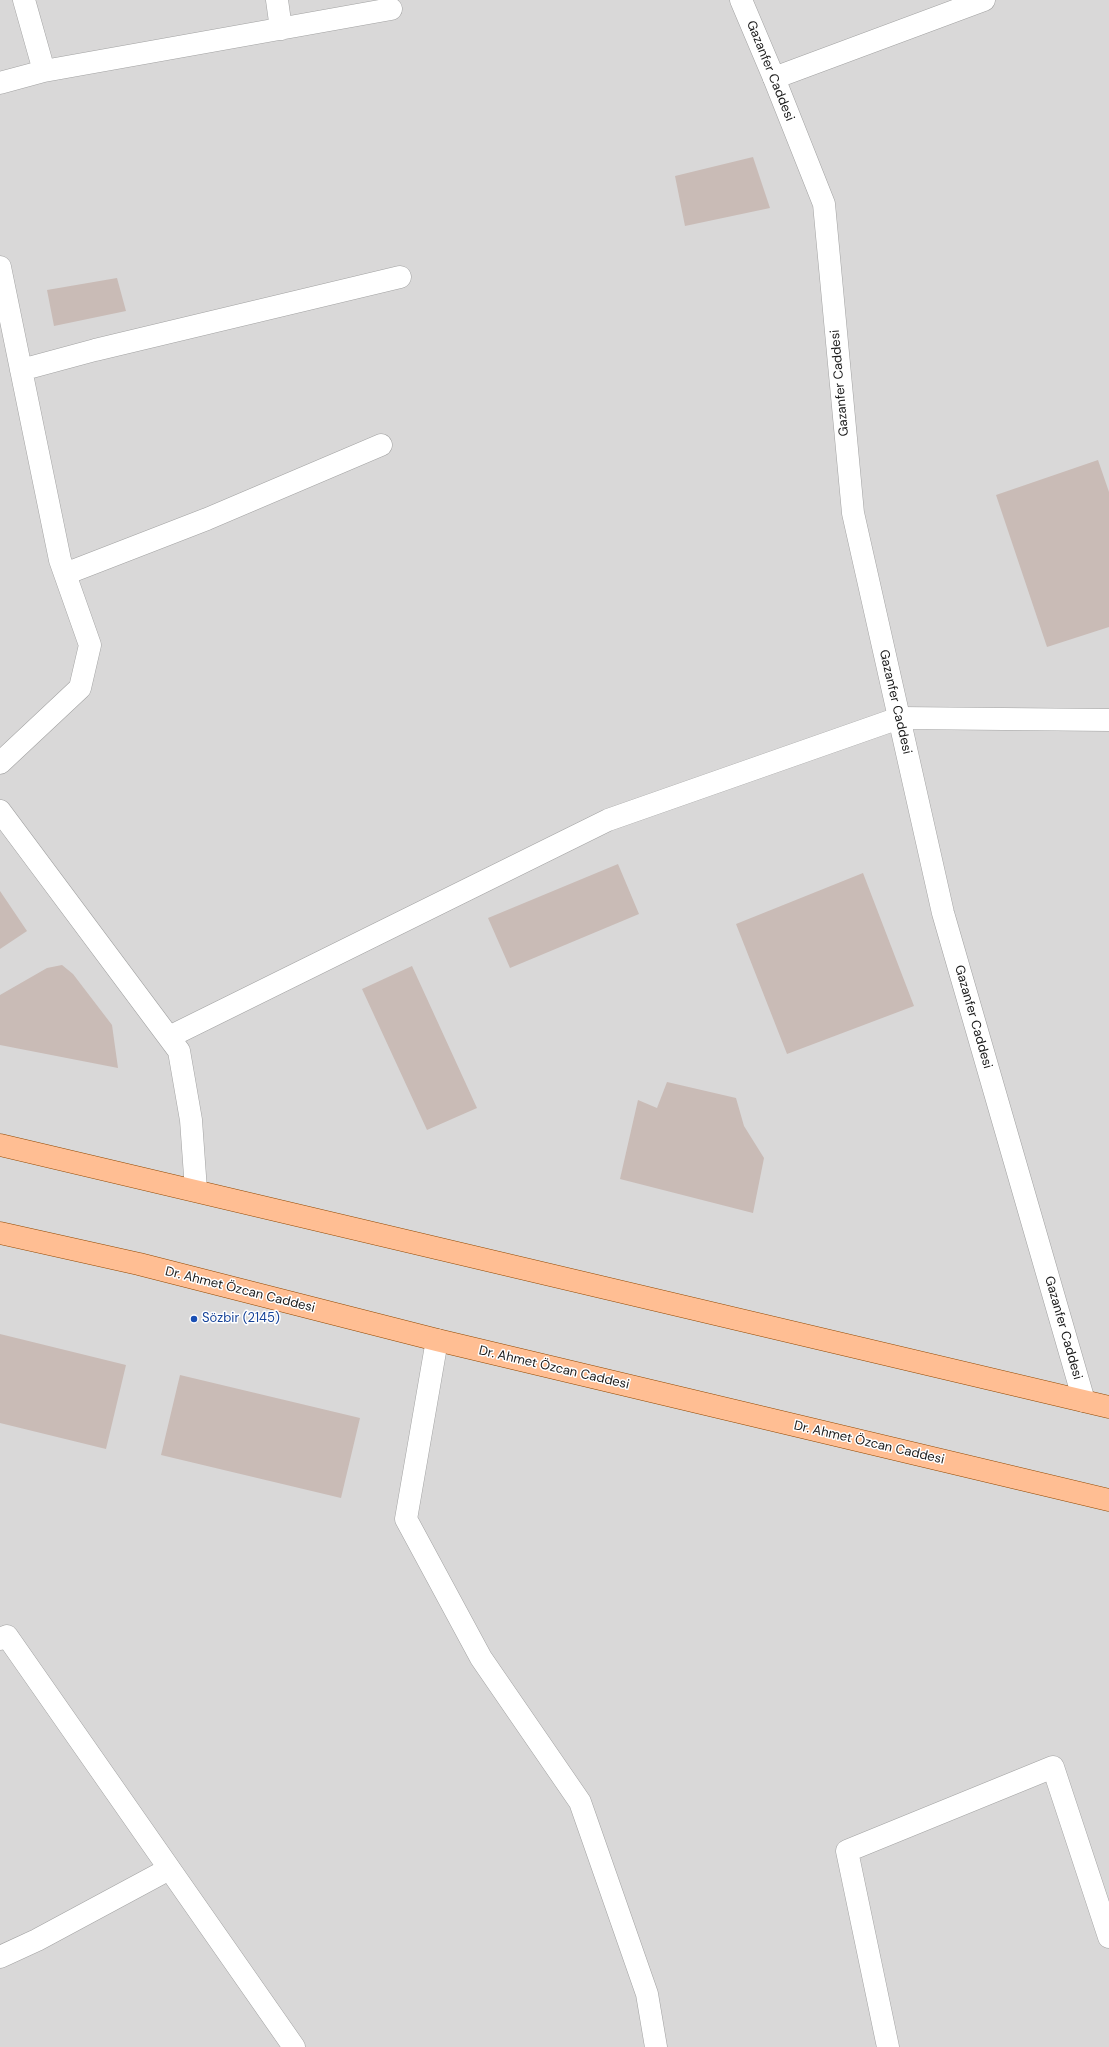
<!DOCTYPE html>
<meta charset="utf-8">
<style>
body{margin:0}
canvas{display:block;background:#ede6e0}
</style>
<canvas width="1109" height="2047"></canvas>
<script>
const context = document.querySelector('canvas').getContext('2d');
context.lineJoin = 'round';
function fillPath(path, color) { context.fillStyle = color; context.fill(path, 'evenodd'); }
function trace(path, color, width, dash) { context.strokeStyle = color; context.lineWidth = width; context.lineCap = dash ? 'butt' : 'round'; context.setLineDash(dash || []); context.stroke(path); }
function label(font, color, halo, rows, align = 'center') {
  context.font = font + ' "DM Sans",sans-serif'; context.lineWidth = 3; context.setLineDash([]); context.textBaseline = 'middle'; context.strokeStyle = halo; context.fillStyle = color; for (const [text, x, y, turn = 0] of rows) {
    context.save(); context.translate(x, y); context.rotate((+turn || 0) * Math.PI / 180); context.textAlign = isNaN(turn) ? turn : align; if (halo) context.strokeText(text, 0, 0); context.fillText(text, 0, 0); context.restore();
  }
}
const residential = new Path2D(`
 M0,0H1109V2047H0Z`);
const building = new Path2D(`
 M753,157L770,208L685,226L675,176Z
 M117,278L126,311L54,326L47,290Z
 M1098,460L1109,492V627L1047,647L996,495Z
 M618,864L639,914L510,968L488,918Z
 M863,873L914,1006L787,1054L736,924Z
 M0,891L27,931L0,949Z
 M62,965L73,974L112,1025L118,1068L0,1045V995L47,968Z
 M412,966L477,1108L427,1130L362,989Z
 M667,1082L736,1098L744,1126L764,1158L753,1213L620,1179L638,1100L657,1108Z
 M0,1334L126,1365L106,1449L0,1423Z
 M180,1375L360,1418L341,1498L161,1455Z`);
const minor = new Path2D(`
 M277,0L281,29
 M44,71L391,9
 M774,78L984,0
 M0,83L44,71L24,0
 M0,267L60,560L90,645L80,688L0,763
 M21,370L95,350L400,277
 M65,574L207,519L381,445
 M0,811L179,1051L191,1120L196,1190
 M169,1037L608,820L899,718L1109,720
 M437,1340L406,1519L481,1658L580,1802L647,1994L656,2047
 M0,1957L37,1940L169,1869
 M888,2047L847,1851L1053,1767L1109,1937`);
const tertiary = new Path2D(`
 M741,0L774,78L824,204L853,513L943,913L1084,1401
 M0,1639L7,1636L294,2047`);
const primary = new Path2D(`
 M0,1145L1109,1407
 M0,1233L139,1264L437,1340L1109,1500`);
const markers = [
 [194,1319,4,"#1a4fb4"]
];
const streetNames = [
 ["Gazanfer Caddesi",770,71,68],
 ["Gazanfer Caddesi",840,383,-95],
 ["Gazanfer Caddesi",895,702,77],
 ["Gazanfer Caddesi",973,1017,74],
 ["Dr. Ahmet Özcan Caddesi",240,1290,14],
 ["Gazanfer Caddesi",1063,1328,74],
 ["Dr. Ahmet Özcan Caddesi",554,1368,13],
 ["Dr. Ahmet Özcan Caddesi",869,1443,13]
];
const transitNames = [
 ["Sözbir (2145)",202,1319]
];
fillPath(residential, '#d9d8d8');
fillPath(building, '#c9bbb6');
trace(minor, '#a2a2a2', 23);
trace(tertiary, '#a2a2a2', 23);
trace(primary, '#924800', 23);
trace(minor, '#fff', 22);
trace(tertiary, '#fff', 22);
trace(primary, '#ffbe93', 22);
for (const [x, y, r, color] of markers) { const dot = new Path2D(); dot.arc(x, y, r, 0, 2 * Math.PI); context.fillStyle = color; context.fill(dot); trace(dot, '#fff', 1.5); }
label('13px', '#1b1b1b', '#fff', streetNames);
label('13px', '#164399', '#fff', transitNames, 'left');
</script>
